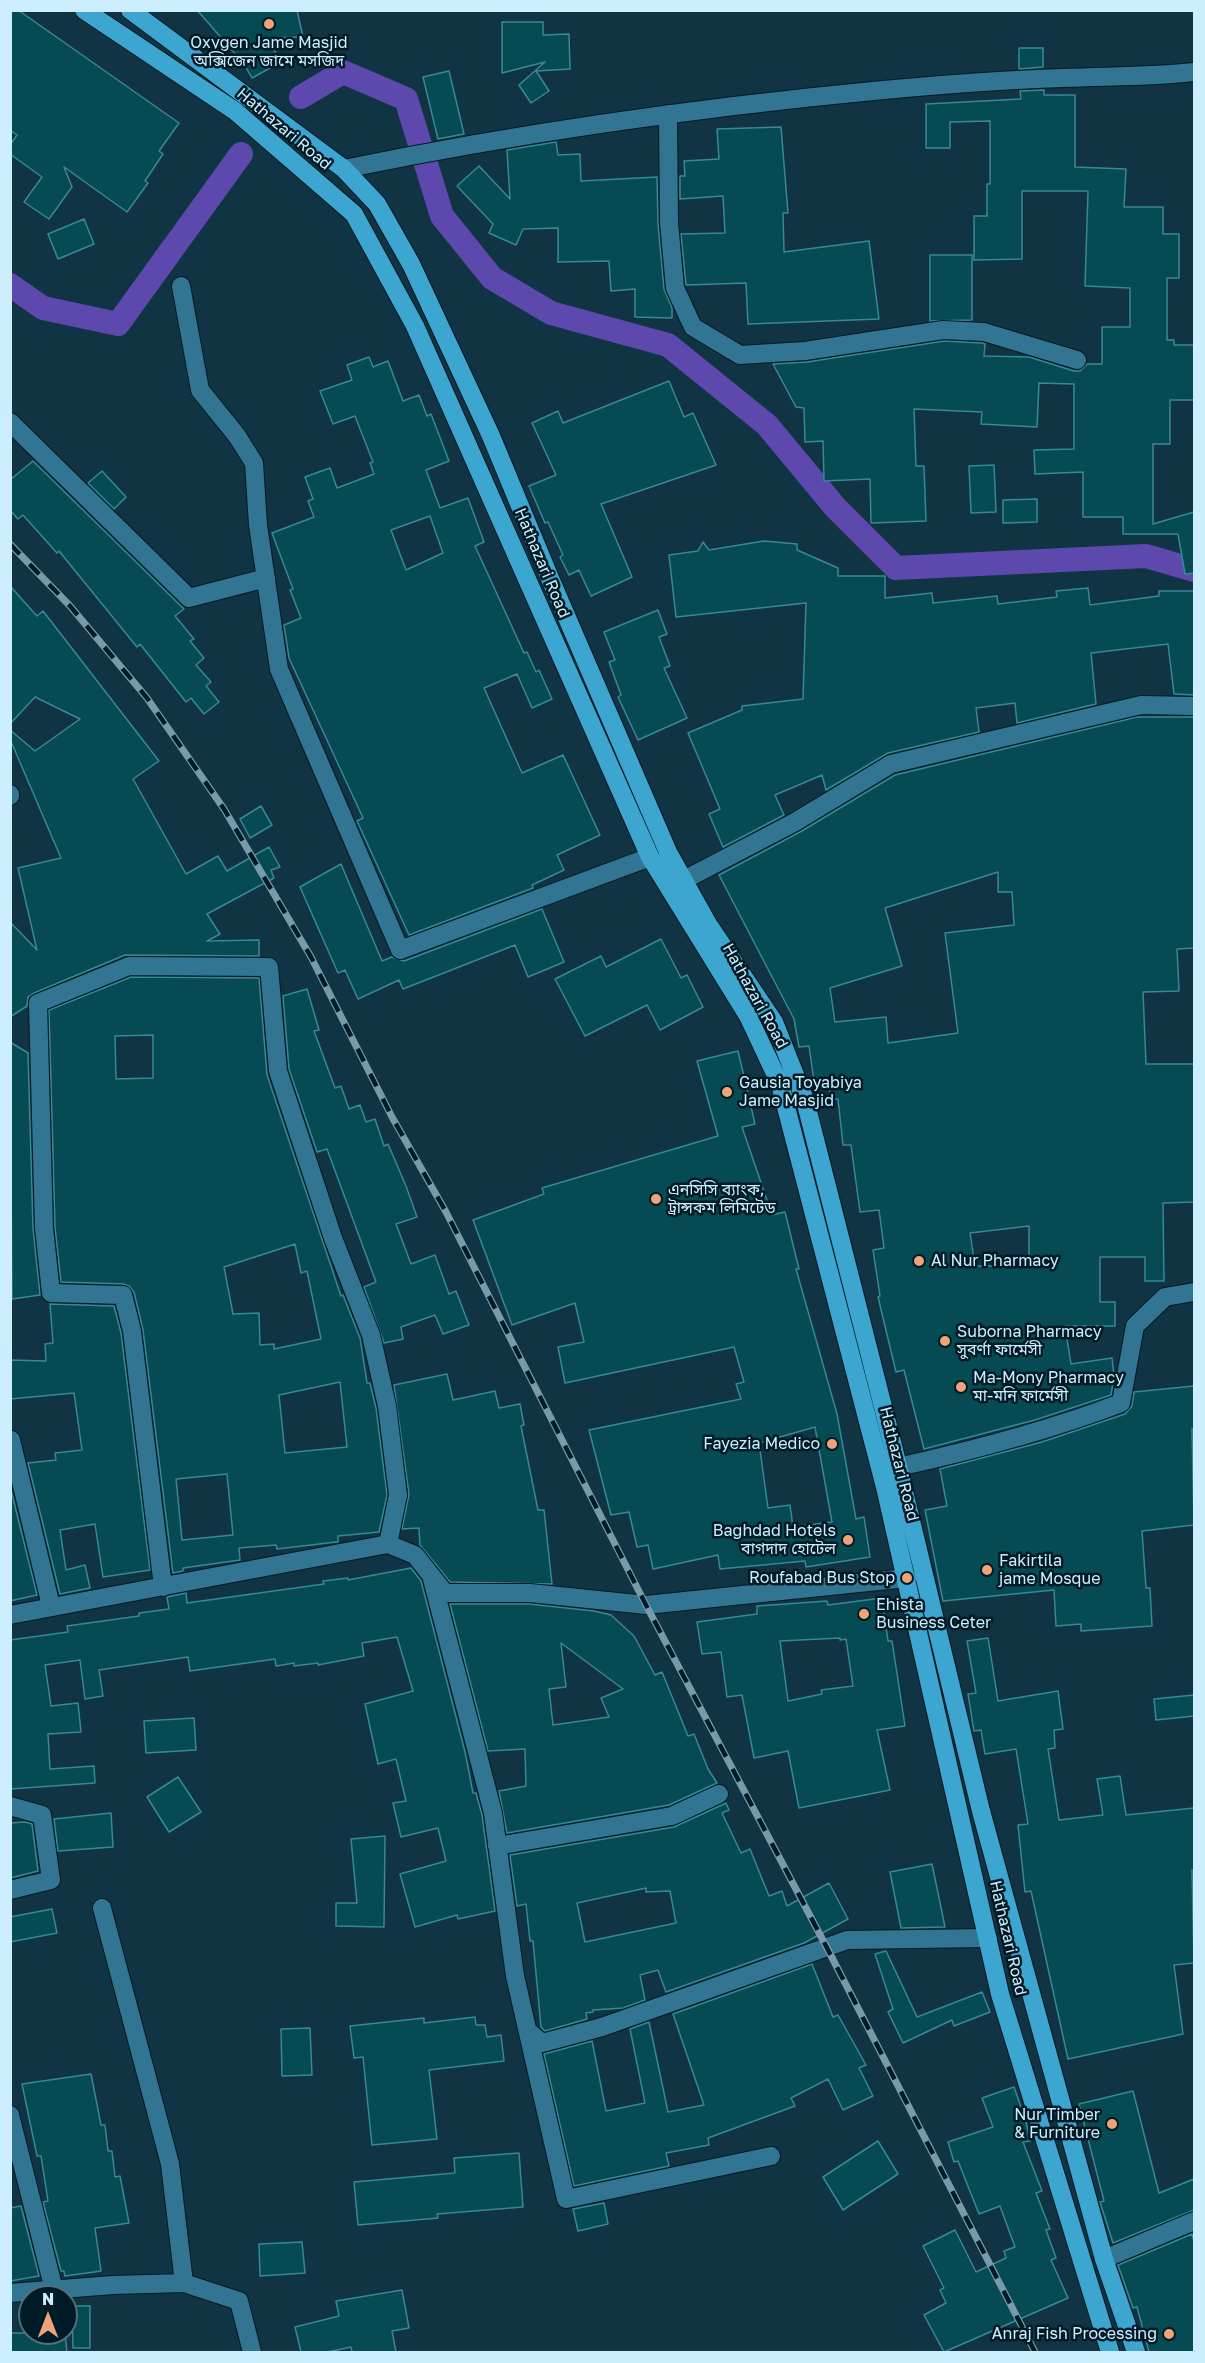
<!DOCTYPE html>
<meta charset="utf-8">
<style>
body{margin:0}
#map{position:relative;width:1205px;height:2363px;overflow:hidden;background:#103443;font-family:"Golos Text",sans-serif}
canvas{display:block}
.frame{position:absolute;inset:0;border:12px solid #cdeefe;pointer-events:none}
.north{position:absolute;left:18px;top:2285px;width:60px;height:60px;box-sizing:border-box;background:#001b26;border:2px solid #526f7c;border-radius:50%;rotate:0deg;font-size:16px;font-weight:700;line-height:24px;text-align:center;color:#cdeefe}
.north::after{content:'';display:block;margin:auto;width:21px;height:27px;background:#f0a279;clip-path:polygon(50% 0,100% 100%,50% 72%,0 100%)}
</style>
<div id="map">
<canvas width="1205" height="2363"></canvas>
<div class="frame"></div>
<div class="north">N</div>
</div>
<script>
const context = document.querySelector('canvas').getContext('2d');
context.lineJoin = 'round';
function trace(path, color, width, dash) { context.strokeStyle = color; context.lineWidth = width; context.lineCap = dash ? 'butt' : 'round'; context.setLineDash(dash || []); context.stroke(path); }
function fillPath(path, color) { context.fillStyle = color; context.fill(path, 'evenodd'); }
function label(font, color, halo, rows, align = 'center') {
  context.font = font + ' "Golos Text","Noto Sans Bengali",sans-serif'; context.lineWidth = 5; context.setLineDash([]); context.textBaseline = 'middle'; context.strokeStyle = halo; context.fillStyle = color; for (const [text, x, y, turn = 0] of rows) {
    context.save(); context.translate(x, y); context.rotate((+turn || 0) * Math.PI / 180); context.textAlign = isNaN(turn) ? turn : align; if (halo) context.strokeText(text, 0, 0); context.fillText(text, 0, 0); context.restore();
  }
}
const canal = new Path2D(`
 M301,97L343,72L406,99L442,216L492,278L551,313L668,345L767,425L835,507L896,568L1146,556L1194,570
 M10,285L43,308L118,324L241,154`);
const building = new Path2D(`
 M10,10H18L179,123L159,151L163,154L145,181L148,183L127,212L64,167L72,187L49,219L24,202L42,177L10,154V145L17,135L10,130Z
 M197,10H297L303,37L267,38L281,62L252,78L244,64Z
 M502,22H543V35L569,34L570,69L536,71L549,91L531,103L519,85L545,62L502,73Z
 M1019,48H1043V67L1019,69Z
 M449,71L464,134L438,139L423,77Z
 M1044,90V95H1075V167L1126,169L1124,207H1163V234H1179V278H1167V340H1174V345H1194V400H1170V444H1153V524L1194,512V573L1185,574L1178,534H1123V517H1083V472L1035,474L1034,450L1074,449V384L1039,383L1037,427L981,424L982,412L914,409L916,466H924L926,521L871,523L870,479L824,481L823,441L805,442L804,408L796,407L773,364L807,362L944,341L982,343L985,344L984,356L1029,357L1074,371H1080L1087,364H1102V327H1130V288L1085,286L1088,191H1022V259L974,260V216H987V184H990V121L950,122V148H926V104L1021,99L1020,91Z
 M781,127L788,213H783L784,252L869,241L879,319L748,324L746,283L686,285L681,234L725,233L723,196L680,199V176H685L684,161L719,159L717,129Z
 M556,142L558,155L580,154L581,181L657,177L658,224L664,289L672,308V318L635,317V289L611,291L609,261L558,262V228L523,229L516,245L489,233L493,224L457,186L479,166L510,199L507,150Z
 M84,219L94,244L58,259L48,234Z
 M930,255H972V320L930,321Z
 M369,357L373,367L388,361L403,401L419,395L427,416L431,414L449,461L426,470L440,508L468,498L484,542L475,546L524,653L527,652L536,672L539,670L552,699L532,708L517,674L484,688L522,773L563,755L600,835L557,855L564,870L532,885L533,888L409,935L357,821L363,818L289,658L284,625L301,618L290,590L293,589L272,533L314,517L308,501L313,499L305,477L330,468L337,488L374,474L370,463L373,462L355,416L333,424L320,391L352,380L347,365ZM430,516L443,553L406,570L391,530Z
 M669,381L684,417L693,413L716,465L601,504L632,577L591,596L579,570L569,575L560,557L563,555L548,522L545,523L529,486L556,475L532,423L558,411L563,423Z
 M33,461L184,609L175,616L194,639L190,641L204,658L196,665L211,682L206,686L219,702L204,714L191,698L186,702L140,644L137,647L59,551L57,553L23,515L18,519L10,510V480Z
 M994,465L996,512L971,513L969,466Z
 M102,471L126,497L114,509L88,483Z
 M1037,499V522L1003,523V500Z
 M764,541L797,544V550L838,568V576H885V598L932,593L933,603L997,596L998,604L1057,597L1056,591L1088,588L1090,605L1159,596V591H1194V695L1174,694L1168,644L1091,653L1096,704L1017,723L1015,703L976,708L979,732L888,753L826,790L822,775L775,795L784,815L723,847L709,814L720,809L688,733L742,710V706L803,699L806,603L676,617L669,555L698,551L703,542L709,550Z
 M10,586L37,616L43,611L159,761L133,779L186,874L218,856L227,871L269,847L280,867L271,870L274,878L207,914L220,934L207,941L259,940V956L125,955L34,993L28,997L27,1006L10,1017V922L37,950L18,868L61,858L10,739V730L35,751L80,719L35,697L10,724Z
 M658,610L667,634L659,637L670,666L664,668L687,718L638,740L618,697L621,695L609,662L615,660L604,632Z
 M1137,717H1194V948L1177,949L1179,991L1143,992L1146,1064H1194V1202L1163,1203L1164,1281H1145V1257H1100V1302H1115V1326H1065L1071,1364L1112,1358L1114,1376L1111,1395L1035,1420L924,1449L904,1370L896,1372L878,1297L880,1296L873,1250L884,1248L879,1210L860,1212L851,1145H843L838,1099L831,1100L828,1079L814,1081L809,1046L799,1047L794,1019L719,875L800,832L895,775ZM998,872V892H1012L1014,925L945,933L958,1033L888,1043L886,1017L835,1022L830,988L902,966L885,908ZM1029,1226V1266H975L970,1233Z
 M261,806L272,825L250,838L240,819Z
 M341,864L382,961L392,957L404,961L542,909L564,962L528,977L515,945L403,989L399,980L358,999L345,970L338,973L300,887Z
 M661,939L681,978L687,975L703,1007L660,1030L647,1005L585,1036L555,979L601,956L606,967Z
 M131,977L259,978L267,1075L341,1296L343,1295L360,1338L367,1383H370L376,1408L387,1495L379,1532L338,1536V1542H336L277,1549L276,1545L239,1548L240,1560L183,1568V1571L173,1573L143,1330L134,1292L129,1286L123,1284L61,1282L55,1227L49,1010ZM153,1035V1078L116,1079L115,1036ZM295,1244L301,1273L307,1271L321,1339L274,1349V1344L260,1345L259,1313L233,1314L224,1267ZM340,1382L347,1447L285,1453L279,1395ZM227,1474L233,1535L182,1540L176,1479Z
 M307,989L319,1030L314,1031L335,1088L341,1086L349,1109L360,1105L366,1122L375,1119L384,1146L388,1144L406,1186L417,1217L396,1224L411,1264L435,1255L449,1294L456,1291L469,1325L443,1334L435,1315L401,1327L403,1339L384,1343L364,1287L376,1282L327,1149L317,1152L289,1069L283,996Z
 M10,1042L28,1053L33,1228L40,1295L12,1299Z
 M738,1051L755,1124L742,1127L772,1215L785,1212L799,1269H796L837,1414L856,1519L864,1517L870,1557L806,1567L805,1561L720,1569L718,1555L653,1569L648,1545L637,1547L629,1512L611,1515L589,1430L741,1399L736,1384L744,1382L734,1347L565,1383L558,1347L584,1342L575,1303L512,1325L473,1220L544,1194L542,1188L718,1136L697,1061ZM815,1427L832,1522L793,1527L790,1505L768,1508L759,1443Z
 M50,1304L114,1306L121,1333L150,1570L103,1577L95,1524L60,1530L66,1570L85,1565L90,1588L60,1594L28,1463L56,1460L55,1453L82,1450L74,1393L10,1399V1360L46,1361L45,1344L53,1343Z
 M447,1374L453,1400L495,1391L499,1408L520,1404L524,1425L521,1426L538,1510H544L552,1584L450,1582L420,1545L419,1528L402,1529L409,1494L394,1385Z
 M1194,1386V1429H1192L1194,1525L1142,1531L1146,1588H1150L1152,1626L1081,1631V1624L1056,1626L1054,1590L943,1601L925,1510L947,1506L940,1469L1042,1442L1125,1414L1132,1406L1134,1392Z
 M10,1486L37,1595L10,1601Z
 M411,1568L421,1581L465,1752L473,1793H476L482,1815L495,1911L458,1919L457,1915L415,1927L400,1874L446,1861L438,1828L401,1837L393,1803L406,1801L396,1759L378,1764L365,1704L413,1691L397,1637L362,1643L364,1656L318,1665V1663L294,1666V1663L276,1666L275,1659L190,1671L188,1657L99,1670L103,1696L85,1699L80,1660L45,1665L51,1706L78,1703L81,1732L48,1734L50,1769L94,1766L95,1783L10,1789V1640L68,1632L67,1626L139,1616V1613L169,1609L167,1597L186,1593L187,1603L324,1584L323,1581L348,1578V1580Z
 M882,1598L888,1641H892L905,1726L877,1730L890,1790L799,1808L788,1751L754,1758L742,1695L727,1697L721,1652L702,1654L697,1622L757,1614V1606L827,1601L828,1605ZM840,1638V1640L846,1639L853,1686L821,1690L822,1694L788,1701L780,1641Z
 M450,1604H529L594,1611L611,1615L634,1636L655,1675L662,1672L688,1736L694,1734L708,1769L717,1783L669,1805L507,1833L499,1791L526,1786L525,1749L488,1751ZM561,1643L623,1689L601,1698L609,1717L553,1725L549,1689L566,1687Z
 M988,1638L998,1701L1058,1691L1063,1729L1054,1730L1055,1748L1048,1749L1059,1820L1103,1815L1097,1779L1120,1776L1126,1815L1194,1808V1870H1192L1194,1963L1174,1965L1183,2034L1068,2059L1031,1891L1025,1892L1018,1825L1028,1824L1016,1749L985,1754L981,1730L974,1731L968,1694L976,1693L967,1641Z
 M1194,1695V1716L1156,1720L1154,1699Z
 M194,1718L196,1750L146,1753L144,1721Z
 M178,1777L201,1812L169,1832L147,1797Z
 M726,1803L729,1810L722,1813L741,1853L750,1849L769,1896L782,1891L787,1906L829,1883L848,1919L804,1943L666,1992L658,1970L640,1975L645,2000L623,2008L593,2010V2012L586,2013L587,2019L545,2031L541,2027L533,1941H530L526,1904L517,1906L510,1855L674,1827ZM646,1888V1892L670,1891L676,1923L585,1942L577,1903Z
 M111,1813L113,1847L58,1851L54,1819Z
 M25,1822L32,1824L38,1871L10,1878V1823Z
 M385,1836L384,1927L336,1926V1903H357L351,1839Z
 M932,1864L945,1927L901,1928L890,1872Z
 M52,1909L57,1933L10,1942V1917Z
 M886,1951L917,2017L982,1992L990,2012L954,2026L952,2020L903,2043L888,2012L893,2009L875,1954Z
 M812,1964L833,2017L838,2015L866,2065L859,2068L873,2096L843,2110L828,2079L791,2098L795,2106L708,2138L709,2145L666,2153L669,2166L574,2186L544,2054L592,2041L606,2111L645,2103L630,2029L649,2022L668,2112L704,2105L673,2014Z
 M475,2017L476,2025H485L487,2037L501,2035L504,2061L429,2070L437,2139L372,2145L363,2057L354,2058L350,2026L424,2018V2023Z
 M310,2028L312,2075L282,2076L281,2029Z
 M91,2074L101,2125H105L108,2151H112L115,2177L120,2176L129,2223L95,2228L101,2271L65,2276L64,2271H61L43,2202L48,2201L41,2156H37L22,2084Z
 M1014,2087L1021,2107H1023L1030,2141L1023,2142L1042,2191L1036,2193L1050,2229L1046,2230L1056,2258L1051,2260L1068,2298L944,2352L924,2315L946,2303L940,2290L944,2288L923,2246L955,2230L976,2272L1006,2258L1004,2251L1015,2247L1000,2206L979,2214L958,2161L954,2162L948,2142L993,2127L982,2098Z
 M1133,2091L1159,2193L1194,2179V2210L1113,2243L1100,2202L1104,2201L1079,2104Z
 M878,2141L898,2174L843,2210L823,2177Z
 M519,2153L523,2207L437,2214L438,2218L358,2225L354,2182L455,2173L454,2158Z
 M604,2203L608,2224L578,2231L573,2209Z
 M21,2206L39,2276L10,2281V2208Z
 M1192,2234L1194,2242V2352H1149L1137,2307L1133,2308L1118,2265Z
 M302,2242L305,2273L260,2276L259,2244Z
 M402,2290L409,2328L392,2331L396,2352H352L351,2347L327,2352H301L295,2327L339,2316L336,2301Z
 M72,2306H90V2348H73Z
 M10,2333H65L67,2352H10Z`);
const minor = new Path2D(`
 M668,114L669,223L675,288L693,327L740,355L805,351L943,330L984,332L1077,360
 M344,169C519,133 695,108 873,91C936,85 1000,80 1063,78C1108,76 1150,77 1194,72
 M181,286L200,390L237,436L254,463L258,525L279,669L400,950L650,857
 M10,422L189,598L266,578
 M10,794V796
 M684,880L795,822L891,764L1141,705L1194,706
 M11,1440L51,1606
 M898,1467C975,1450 1048,1431 1121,1403L1135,1326L1165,1297L1194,1292
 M432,1579L493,1813L515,1976L566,2199L771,2156
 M163,1587L132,1331L123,1295L51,1293L44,1228L38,1003L129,966L269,967L278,1071L333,1238L371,1335L387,1406L398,1495L388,1544
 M10,1615L388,1544L415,1555L445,1593H530L646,1605L907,1578
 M10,1806L42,1815L51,1880L10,1890
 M497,1846L672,1816L719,1794
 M102,1908L170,2164L184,2283
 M528,2031L542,2043L602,2027L847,1940L988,1938
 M10,2115L54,2290
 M1104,2259L1194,2221
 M10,2293L113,2285L184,2283L239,2301L252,2352`);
const highway = new Path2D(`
 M84,10L235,111L354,214L415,326L650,857L748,1016L780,1084L885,1487L1000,1994L1110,2352
 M130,10L344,169L377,204L411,264L491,436L549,576L668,852L708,924L774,1022L805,1100L893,1446L981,1811L1104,2259L1136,2352`);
const rail = new Path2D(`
 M10,544L70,606L147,698L224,809L311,957L392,1117L446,1212L646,1605L826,1946L1035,2352`);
const markers = [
 [269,24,6,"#f0a279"],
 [727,1092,6,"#f0a279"],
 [656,1199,6,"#f0a279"],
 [919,1261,6,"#f0a279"],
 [945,1341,6,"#f0a279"],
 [961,1387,6,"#f0a279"],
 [832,1444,6,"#f0a279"],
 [848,1540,6,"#f0a279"],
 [987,1570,6,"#f0a279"],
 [907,1578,6,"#f0a279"],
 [864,1614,6,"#f0a279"],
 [1112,2124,6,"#f0a279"],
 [1169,2334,6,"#f0a279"]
];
const poiNames = [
 ["Oxygen Jame Masjid",269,43,"center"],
 ["অক্সিজেন জামে মসজিদ",269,61,"center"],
 ["Gausia Toyabiya",739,1083],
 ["Jame Masjid",739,1101],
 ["এনসিসি ব্যাংক,",668,1190],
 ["ট্রান্সকম লিমিটেড",668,1208],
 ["Al Nur Pharmacy",931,1261],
 ["Suborna Pharmacy",957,1332],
 ["সুবর্ণা ফার্মেসী",957,1350],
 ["Ma-Mony Pharmacy",973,1378],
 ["মা-মনি ফার্মেসী",973,1396],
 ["Fayezia Medico",820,1444,"right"],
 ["Baghdad Hotels",836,1531,"right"],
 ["বাগদাদ হোটেল",836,1549,"right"],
 ["Fakirtila",999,1561],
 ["jame Mosque",999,1579],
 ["Roufabad Bus Stop",895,1578,"right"],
 ["Ehista",876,1605],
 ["Business Ceter",876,1623],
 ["Nur Timber",1100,2115,"right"],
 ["& Furniture",1100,2133,"right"],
 ["Anraj Fish Processing",1157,2334,"right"]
];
const streetNames = [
 ["Hathazari Road",284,129,40],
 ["Hathazari Road",542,563,67],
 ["Hathazari Road",755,996,61],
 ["Hathazari Road",899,1464,76],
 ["Hathazari Road",1008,1938,77]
];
trace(canal, '#5d48ae', 24);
fillPath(building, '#064a53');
trace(building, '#378995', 1.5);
trace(minor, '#061a23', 20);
trace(highway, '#061a23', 20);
trace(minor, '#327592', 18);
trace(highway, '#3da6d0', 18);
trace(rail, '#789baa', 7);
trace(rail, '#001b26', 4.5, [14]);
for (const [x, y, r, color] of markers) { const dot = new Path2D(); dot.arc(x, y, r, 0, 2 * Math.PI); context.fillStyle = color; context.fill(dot); trace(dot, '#001b26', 2); }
label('16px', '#cdeefe', '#001b26', poiNames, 'left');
label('16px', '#cdeefe', '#001b26', streetNames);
</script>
